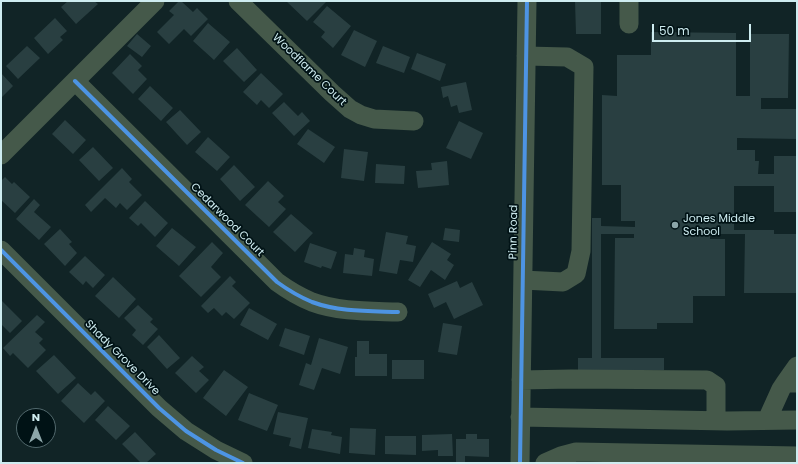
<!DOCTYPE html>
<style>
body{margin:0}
#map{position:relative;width:798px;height:464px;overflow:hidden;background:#112426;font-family:Poppins,sans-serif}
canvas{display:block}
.frame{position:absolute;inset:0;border:2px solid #ceecf0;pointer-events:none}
.north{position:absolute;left:16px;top:408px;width:40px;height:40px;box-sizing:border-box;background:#001215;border:1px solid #52696d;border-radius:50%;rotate:0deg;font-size:11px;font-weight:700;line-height:16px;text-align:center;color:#ceecf0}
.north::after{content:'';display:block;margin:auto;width:14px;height:18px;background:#8ca6a9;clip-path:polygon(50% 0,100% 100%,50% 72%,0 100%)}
.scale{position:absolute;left:652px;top:24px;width:99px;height:18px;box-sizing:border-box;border:2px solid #ceecf0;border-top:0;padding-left:5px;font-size:12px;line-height:14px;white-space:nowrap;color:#ceecf0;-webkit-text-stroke:3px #001215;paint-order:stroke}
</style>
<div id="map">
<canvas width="798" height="464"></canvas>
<div class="frame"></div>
<div class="north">N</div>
<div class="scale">50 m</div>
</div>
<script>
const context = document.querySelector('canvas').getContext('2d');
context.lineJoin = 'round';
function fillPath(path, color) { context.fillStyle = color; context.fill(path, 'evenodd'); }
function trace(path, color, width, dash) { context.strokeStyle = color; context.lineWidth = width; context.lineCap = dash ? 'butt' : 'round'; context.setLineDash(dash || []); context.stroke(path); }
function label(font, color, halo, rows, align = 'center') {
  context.font = font + ' Poppins,sans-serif'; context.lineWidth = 3.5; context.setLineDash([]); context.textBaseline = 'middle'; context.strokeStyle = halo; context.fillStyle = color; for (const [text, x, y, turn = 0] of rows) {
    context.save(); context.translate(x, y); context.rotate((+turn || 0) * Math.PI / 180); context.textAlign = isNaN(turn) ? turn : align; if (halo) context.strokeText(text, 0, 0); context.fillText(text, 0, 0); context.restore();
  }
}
const building = new Path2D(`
 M68,1H94L98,4L76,24L61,7Z
 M179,1H181L193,12L197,8L208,19L191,36L184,29L169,44L157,32L174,15L169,11Z
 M286,1H324L326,2L307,21Z
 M575,1H601V34H576Z
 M327,6L351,26L333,48L321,37L325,32L313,22Z
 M55,18L67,31L60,37L63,40L48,54L34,38Z
 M208,23L230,42L214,60L193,41Z
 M354,30L377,41L365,67L341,55Z
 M651,32L736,33V96H750V34H789L788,98H761V109H797V139L737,138V150H755V161H759L758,174H774V156H797V212H774V186H734V230H774V234H797V293H744L745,234H710V239H725V296H693V323H657V329H614L615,238H634V234H601V358H664V370H578V358H592V218H601V226L635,227V221H621V185H602V95L617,96V55H651Z
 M137,34L151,46L142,57L127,46Z
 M27,46L40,58L18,79L6,66Z
 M383,46L410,57L404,73L376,63Z
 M237,48L257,70L244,82L223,61Z
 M417,53L446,64L440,81L411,69Z
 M130,54L142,66L138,70L147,79L133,94L112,73Z
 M1,73L13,86L1,98Z
 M261,73L283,94L269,108L261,100L257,105L243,92Z
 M466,82L472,110L459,113L457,105L451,107L448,96L443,98L441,87Z
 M150,86L173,108L161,121L138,99Z
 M284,102L298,116L302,112L310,121L294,136L272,113Z
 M180,110L201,132L187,145L166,122Z
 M65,120L86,140L73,154L52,134Z
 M459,121L483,133L471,159L446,148Z
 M308,129L335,147L324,163L297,144Z
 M208,137L230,157L217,171L195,152Z
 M93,147L113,168L99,181L79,160Z
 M344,149L368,152L364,181L341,178Z
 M447,161L449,185L418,188L416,171L432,170L431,163Z
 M376,164L405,166L404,184L375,183Z
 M234,165L255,187L240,201L220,179Z
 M122,168L132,179L129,182L142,195L127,210L120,203L116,208L105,198L91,212L85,205Z
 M5,177L12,184L14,182L30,197L15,213L1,200V181Z
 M268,181L284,196L278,202L286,209L269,227L245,205Z
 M34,199L40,205L34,212L51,227L39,240L16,219Z
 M145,201L168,223L155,237L141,223L138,226L129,218Z
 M291,214L313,233L295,252L273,232Z
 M172,228L196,247L179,266L156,246Z
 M445,228L460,230L459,242L443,240Z
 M60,229L72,242L69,244L77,253L65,266L44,244Z
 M386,232L408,236L406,244L416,246L413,262L400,260L397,274L379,271Z
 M212,242L223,253L211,267L221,277L201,297L179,276Z
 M432,242L451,254L447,260L454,265L445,280L431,270L420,287L408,280Z
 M310,243L337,252L331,269L322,266L321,268L304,262Z
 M354,248L365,250L364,257L374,259L372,276L343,273L345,254L353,255Z
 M85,256L105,275L93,288L86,281L83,285L69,272Z
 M230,276L236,282L232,286L250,303L234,319L226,312L222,316L214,308L208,313L201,306Z
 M113,277L136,299L119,318L95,296Z
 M457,281L460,288L472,282L483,305L454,319L446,302L434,308L428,294Z
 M1,300L22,321L10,333L1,324Z
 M138,305L153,319L150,322L158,329L143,345L132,335L136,330L124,318Z
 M249,308L277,324L268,340L240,325Z
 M37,315L45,322L35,332L43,339L39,343L46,350L28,368L13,353L10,356L3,348Z
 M443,323L462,326L457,355L438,352Z
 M285,328L310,336L304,355L279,346Z
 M159,335L180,358L167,369L147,347Z
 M319,338L348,347L340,374L322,368L314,390L299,385L306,363L311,365Z
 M357,341H369V354H387V376H355V357H357Z
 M54,355L76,378L58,394L36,371Z
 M192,356L204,367L199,371L209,380L196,393L175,373Z
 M392,360H424V379H392Z
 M224,370L248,387L226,416L203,398Z
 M78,383L91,395L95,391L105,401L84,423L61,401Z
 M249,393L278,405L267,431L238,420Z
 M108,406L130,426L116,440L95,420Z
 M278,412L308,418L301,449L289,446L291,438L273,434Z
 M350,428L376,429L375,455L349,453Z
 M312,429L332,432L331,435L342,437L340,454L308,448Z
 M135,432L156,454L146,463H141L122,444Z
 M452,434L453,456H438V450L422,451V435Z
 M466,434H477V439H489V457L465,456V463H456V439H466Z
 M385,436H416V455L385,454Z`);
const minor = new Path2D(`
 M238,1L332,93L350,109L361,115L374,119L414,121
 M629,24V1
 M75,81L277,282C288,290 300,297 312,302C339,312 369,311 398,312
 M1,155L155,1
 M1,250L159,408L186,431L216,450L243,463
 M523,280L563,282L576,274L581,251L584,67L567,57L526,56
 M521,380L571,379L707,380L716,386V421
 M785,383L797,366
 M520,417L727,421L797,420
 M767,420L781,389L785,383H797
 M520,463L527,1
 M545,463L561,456L576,452L797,456`);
const cycleway = new Path2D(`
 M75,81L277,282C288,290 300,297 312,302C339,312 369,311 398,312
 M1,250L159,408L186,431L216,450L243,463
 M520,463L527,1`);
const markers = [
 [675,225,4,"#8ca6a9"]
];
const streetNames = [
 ["Woodflame Court",309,70,44],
 ["Cedarwood Court",227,220,45],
 ["Pinn Road",514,232,-89],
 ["Shady Grove Drive",122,358,45]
];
const poiNames = [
 ["Jones Middle",683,219],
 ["School",683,232]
];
fillPath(building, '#293f41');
trace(minor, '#45594a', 19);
trace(cycleway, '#4d94e3', 4);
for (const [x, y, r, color] of markers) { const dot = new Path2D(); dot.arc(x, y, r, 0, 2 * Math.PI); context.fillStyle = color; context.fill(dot); trace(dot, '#001215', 1.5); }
label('11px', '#ceecf0', '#001215', streetNames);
label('11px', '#ceecf0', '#001215', poiNames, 'left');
</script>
